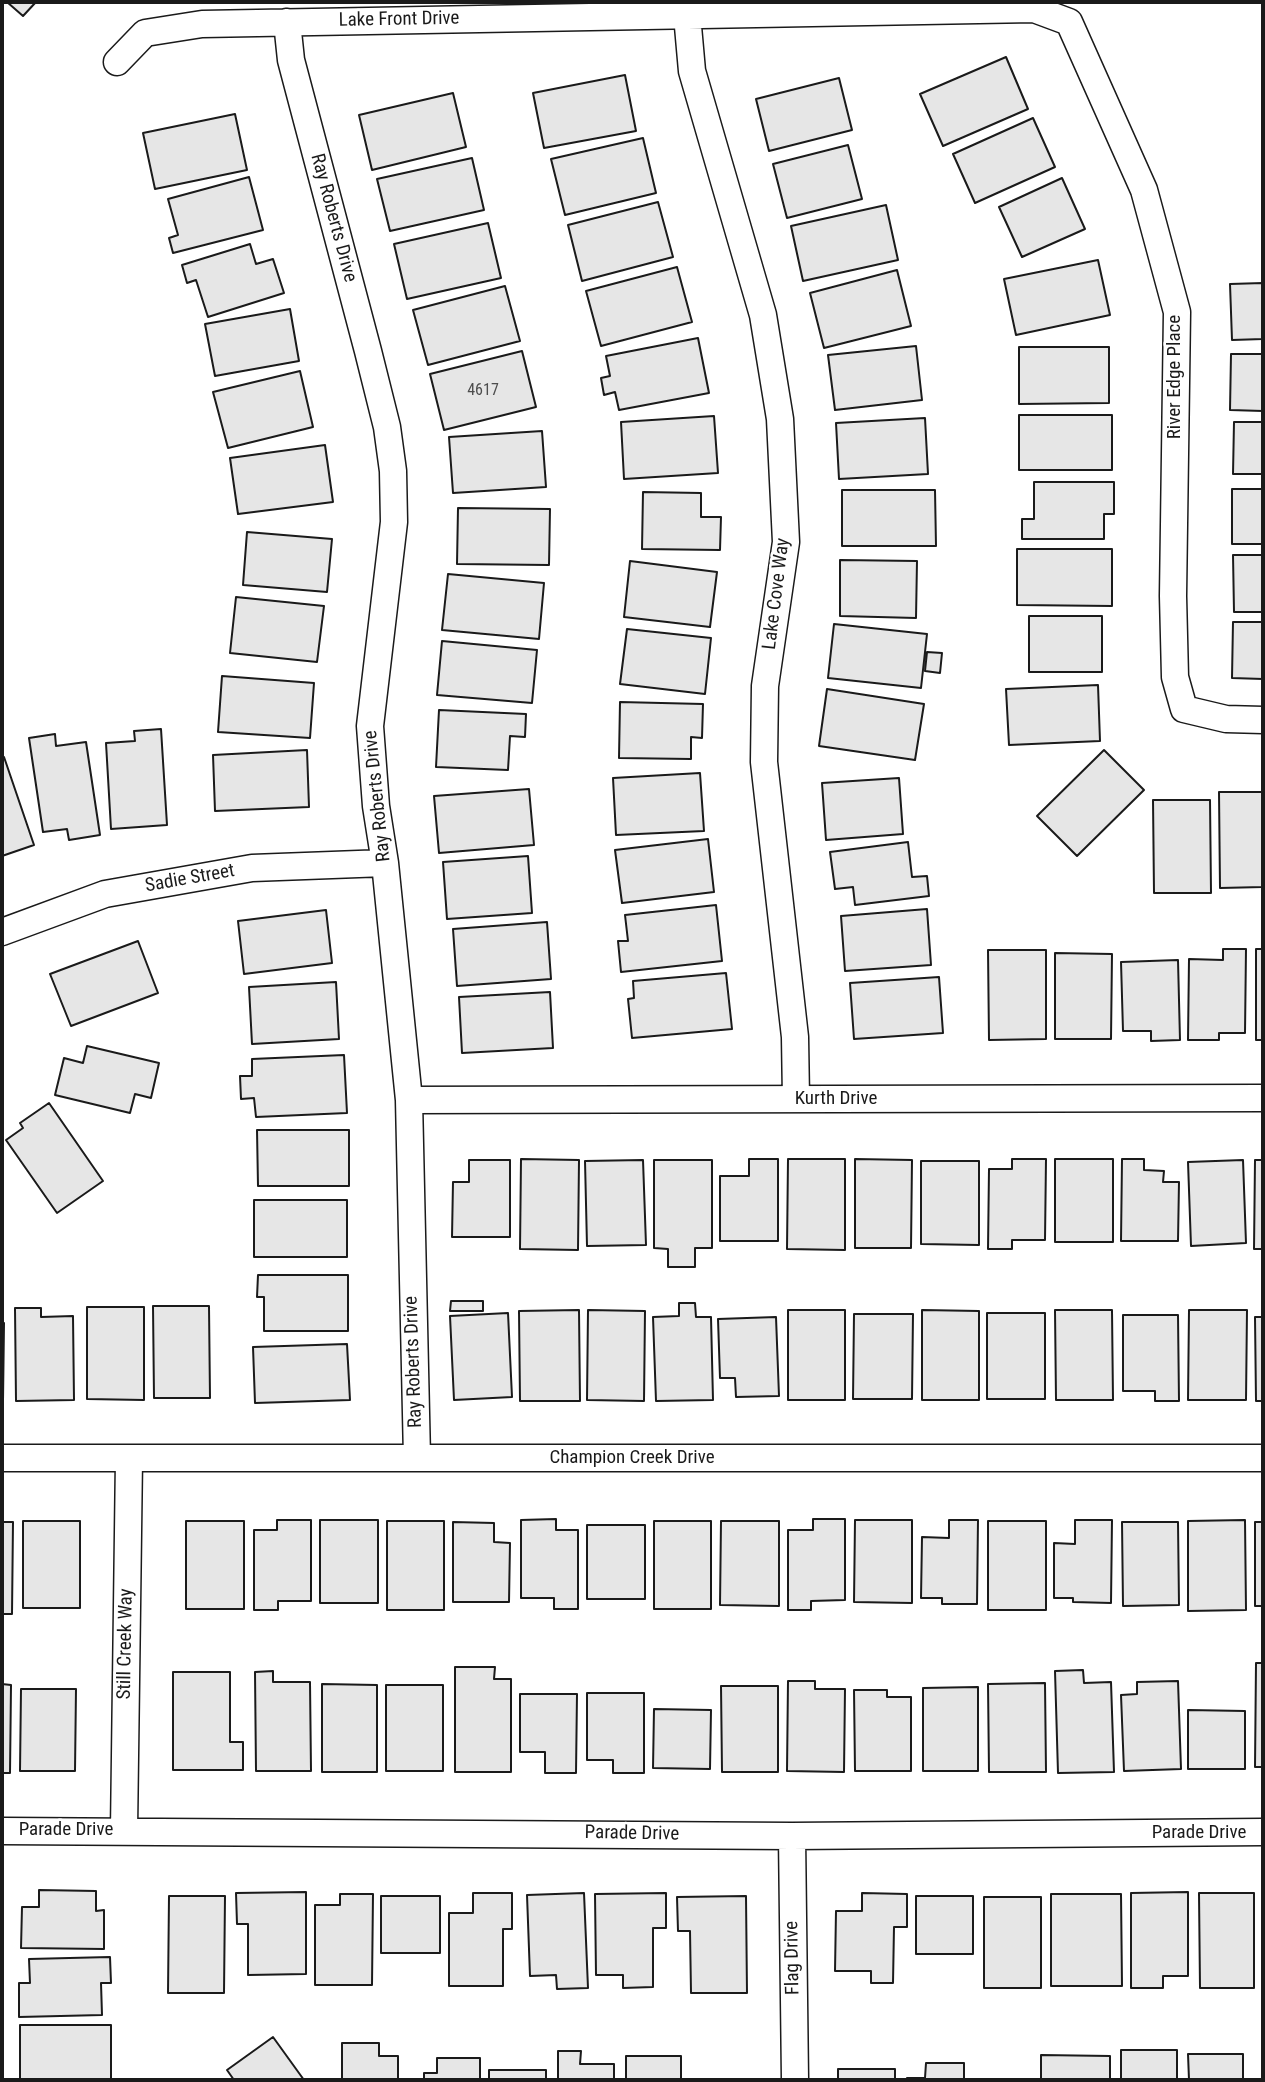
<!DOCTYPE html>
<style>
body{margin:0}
#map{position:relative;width:1265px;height:2082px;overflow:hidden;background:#fff;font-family:"Roboto Condensed",sans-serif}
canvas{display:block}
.frame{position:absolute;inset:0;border:4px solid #1a1a1a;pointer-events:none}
</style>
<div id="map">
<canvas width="1265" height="2082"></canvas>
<div class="frame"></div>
</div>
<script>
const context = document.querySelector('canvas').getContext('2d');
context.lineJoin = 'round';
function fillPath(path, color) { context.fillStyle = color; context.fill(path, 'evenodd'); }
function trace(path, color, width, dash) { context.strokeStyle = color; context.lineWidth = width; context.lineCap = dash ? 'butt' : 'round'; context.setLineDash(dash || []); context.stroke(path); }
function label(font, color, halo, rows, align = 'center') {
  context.font = font + ' "Roboto Condensed",sans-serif'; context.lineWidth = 5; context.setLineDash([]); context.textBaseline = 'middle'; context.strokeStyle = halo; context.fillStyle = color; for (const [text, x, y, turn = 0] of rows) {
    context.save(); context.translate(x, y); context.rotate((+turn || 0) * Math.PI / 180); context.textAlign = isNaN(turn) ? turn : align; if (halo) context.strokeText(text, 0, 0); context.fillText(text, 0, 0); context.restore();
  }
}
const building = new Path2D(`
 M7,2H36L23,16Z
 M1006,57L1028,109L943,146L920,94Z
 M625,75L636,131L544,148L533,93Z
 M839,78L852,130L769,151L756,99Z
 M453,93L466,147L372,170L359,115Z
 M235,114L247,170L155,189L143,133Z
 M1033,118L1055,167L975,203L953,154Z
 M643,138L656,193L565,215L551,159Z
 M848,145L862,199L787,218L773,164Z
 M472,158L484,210L390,231L377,179Z
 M249,177L263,230L173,253L169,238L178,235L168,199Z
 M1062,178L1085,229L1022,257L999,207Z
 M658,202L673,257L582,281L568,225Z
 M886,205L898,260L803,281L791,226Z
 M488,223L501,278L407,299L394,244Z
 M250,244L256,264L273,259L284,293L208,317L196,280L187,283L182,265Z
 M1098,260L1110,315L1016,335L1004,279Z
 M677,267L692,322L601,346L586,291Z
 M897,270L911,326L824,348L810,293Z
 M1263,283V339L1232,340L1230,284Z
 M505,286L520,341L428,365L413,310Z
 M290,309L299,361L215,376L205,324Z
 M698,338L709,393L619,410L615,392L604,395L601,378L610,376L606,356Z
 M916,346L922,400L835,410L828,355Z
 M1019,347H1109V403L1019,404Z
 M522,351L536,407L444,430L430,374Z
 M1231,354H1263V411L1230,410Z
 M300,371L313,427L228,448L213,392Z
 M1019,415H1112V470H1019Z
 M714,416L718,473L624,479L621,422Z
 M925,418L928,474L839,479L836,423Z
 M1234,422H1263V474H1233Z
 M542,431L546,487L453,493L449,437Z
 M325,445L333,502L238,514L230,458Z
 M1034,482H1114V514H1104V539H1022V519H1034Z
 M1232,489H1263V544H1232Z
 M842,490H935L936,546H842Z
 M643,492L701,493V517H721L720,550L642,549Z
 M458,508L550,509L549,565L457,564Z
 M247,532L332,539L327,592L243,585Z
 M1017,549H1112V606L1017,605Z
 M1233,555H1263V612H1234Z
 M840,560L917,561L916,618L840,616Z
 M630,561L717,572L710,627L624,617Z
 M448,574L544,583L539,639L442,630Z
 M236,597L324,606L317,662L230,653Z
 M1029,616H1102V672H1029Z
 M1233,622H1263V679L1232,678Z
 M834,624L927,634L921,688L828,678Z
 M627,629L711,638L705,694L620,684Z
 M442,641L537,650L532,703L437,695Z
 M927,652L942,653L940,673L925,671Z
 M222,676L314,683L310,738L218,732Z
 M1098,685L1100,741L1009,745L1006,689Z
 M827,689L924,704L915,760L819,746Z
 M620,702L703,704L702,738L691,737V759L619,758Z
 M439,710L526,714L525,737L510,736L508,770L436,767Z
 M161,729L167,825L111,829L106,743L135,741L134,731Z
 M55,734L56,746L86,742L100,835L69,840L67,829L43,832L29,738Z
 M307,750L309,807L215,811L213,755Z
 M1104,750L1144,790L1077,856L1037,816Z
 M2,757H4L34,845L2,856Z
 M700,773L704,831L616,835L613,778Z
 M899,778L903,834L826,840L822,783Z
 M529,789L534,845L439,853L434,796Z
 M1219,792H1263V887L1220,888Z
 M1153,800H1210L1211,893H1154Z
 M708,839L714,892L622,903L615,850Z
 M908,842L912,877L927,876L929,896L855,905L853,887L835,889L830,852Z
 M528,856L532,913L447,919L443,862Z
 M716,905L722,961L621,972L618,941H628L625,915Z
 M927,909L931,965L845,971L841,916Z
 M326,910L332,963L244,974L238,921Z
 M547,922L551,979L457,986L453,929Z
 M138,941L158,993L71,1026L50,974Z
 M1223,949H1246L1245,1033H1219V1040H1188L1189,959L1223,960Z
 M1256,949H1263V1040H1256Z
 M988,950H1046V1039L989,1040Z
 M1055,953L1112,954L1111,1039H1055Z
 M1178,960L1180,1040L1151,1041V1031H1123L1121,962Z
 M726,973L732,1029L632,1038L628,999L634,998L633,981Z
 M939,977L943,1033L854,1039L850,983Z
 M336,982L339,1039L252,1044L249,987Z
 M550,992L553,1048L462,1053L459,997Z
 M87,1046L159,1063L151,1098L135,1094L130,1113L55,1095L64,1058L83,1063Z
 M344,1055L347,1113L256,1117L254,1098L241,1099L240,1076H252V1059Z
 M49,1103L103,1181L57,1213L6,1140L23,1128L20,1123Z
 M257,1130H349V1186H258Z
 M521,1159L579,1160L578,1250L520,1249Z
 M749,1159H778V1241H720V1176H749Z
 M788,1159H845V1250L787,1249Z
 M855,1159L912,1160L911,1248H855Z
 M1012,1159H1046L1045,1240H1012V1249H988L989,1169H1012Z
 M1055,1159H1113V1242H1055Z
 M1122,1159H1144V1170L1164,1171L1163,1182H1179L1178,1241H1121Z
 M469,1160H510V1237H452L453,1182H469Z
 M643,1160L646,1245L587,1246L585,1161Z
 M654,1160H712V1248H695V1267H668V1249L654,1248Z
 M1243,1160L1246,1243L1191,1246L1188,1162Z
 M1255,1160H1263V1249H1254Z
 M921,1161H979V1245L921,1244Z
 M254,1200H347V1257H254Z
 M258,1275H348V1331H264V1297H257Z
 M451,1301H483V1311H450Z
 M679,1303H695L696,1317H711L713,1400L656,1401L653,1317L679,1316Z
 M153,1306H209L210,1398H154Z
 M87,1307H144V1400L87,1399Z
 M15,1308H41V1317L73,1316L74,1400L16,1401Z
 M579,1310L580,1401H520L519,1311Z
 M588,1310L645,1311L644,1401L587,1400Z
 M788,1310H845V1400H788Z
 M922,1310L979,1311V1400H922Z
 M1055,1310H1112L1113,1400H1056Z
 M1189,1310H1247L1246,1400H1188Z
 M508,1313L512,1397L454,1400L450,1316Z
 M987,1313H1045V1399H987Z
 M854,1314H913L912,1399H853Z
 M1123,1315H1178L1179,1401H1155V1391H1123Z
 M776,1317L779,1396L736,1397L735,1378H720L718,1319Z
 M1255,1317H1263V1401H1256Z
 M2,1323H4L3,1401H2Z
 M347,1344L350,1400L255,1403L253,1347Z
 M556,1519V1530H578V1609H554V1598H521V1520Z
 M813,1519H845V1600L811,1601V1610H788V1530H813Z
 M277,1520H311V1601H278V1610H254V1530H277Z
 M320,1520H378V1603H320Z
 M855,1520H912V1603L854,1602Z
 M949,1520H978L977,1604H942V1598H921L922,1537L949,1538Z
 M1075,1520H1112L1111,1603L1073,1602V1598H1054V1543L1075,1544Z
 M1245,1520L1246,1610L1188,1611V1521Z
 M23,1521H80V1608H23Z
 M186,1521H244V1609H186Z
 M387,1521H444V1610H387Z
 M654,1521H711V1609H654Z
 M721,1521H779V1606L720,1605Z
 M988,1521H1046V1610H988Z
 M2,1522H13L12,1614H2Z
 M453,1522L494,1523V1542L510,1543L509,1602H453Z
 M1122,1522H1178L1179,1605L1123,1606Z
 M1255,1522H1263V1606H1255Z
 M587,1525H645V1599H587Z
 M1256,1663H1263V1767H1255Z
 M455,1667H495L494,1679H511V1772H455Z
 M1083,1670L1084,1683L1111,1682L1114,1772L1058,1773L1055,1671Z
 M273,1671V1682H310L311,1771H256L255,1672Z
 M173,1672H230V1742H243V1770H173Z
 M788,1681H815V1689H845L844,1772L787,1771Z
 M1178,1681L1181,1769L1124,1771L1121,1695L1137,1694V1682Z
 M1045,1683L1046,1772H989L988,1684Z
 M2,1684L11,1685L10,1773H2Z
 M322,1684L377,1685V1772H322Z
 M386,1685H443V1771H386Z
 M721,1686H778V1772H722Z
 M978,1687V1771H923V1688Z
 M21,1689H76L75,1771H20Z
 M854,1690H887V1697H911V1771H855Z
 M587,1693H644V1773H613V1760H587Z
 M520,1694H577L576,1773H545V1752H520Z
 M654,1709L711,1710L710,1769L653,1768Z
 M1188,1710L1245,1711V1769H1188Z
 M39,1890L96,1891V1911L104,1910V1949L21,1948L22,1907H39Z
 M306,1892V1974L248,1975V1924H237L236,1893Z
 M1188,1892V1976H1163V1988H1131V1893Z
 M473,1893H512V1929H503V1986H449V1913H473Z
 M584,1893L588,1988L557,1989L556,1975L530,1976L527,1895Z
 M666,1893V1928H653V1987L623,1988V1975H596L595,1894Z
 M862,1893L907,1894V1927H894L893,1983H871V1971H835L836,1911H862Z
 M1199,1893H1254V1988H1200Z
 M340,1894H373L372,1985H315V1905H340Z
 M1051,1894H1121L1122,1986H1051Z
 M169,1896H225L224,1993H168Z
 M381,1896H440V1953H381Z
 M746,1896L747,1993H691L690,1931H678L677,1897Z
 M916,1896H973V1954H916Z
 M984,1897H1041V1988H984Z
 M110,1957L111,1983H101L102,2015L19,2017V1983H30L29,1959Z
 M20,2025H111V2080H20Z
 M273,2037L304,2080H234L227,2070Z
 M342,2043H379V2056H398V2080H342Z
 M1121,2050H1177V2080H1121Z
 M558,2051H581L580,2064H614V2080H558Z
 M1188,2054H1243V2080H1189Z
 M1041,2055L1110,2056V2080H1041Z
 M626,2056H681V2080H626Z
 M437,2058H480V2080H424V2073H437Z
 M926,2063H964V2080H907V2078H925Z
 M838,2069H895V2080H838Z
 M489,2070H546V2080H489Z`);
const street = new Path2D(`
 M687,15L692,71L763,315L780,419L786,542L765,686L764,762L795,1037L796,1099
 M287,22L291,60L368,351L387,427L393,471L394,522L370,726L376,806L385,863L409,1100L417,1458
 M117,62L145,33L202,24L1034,9L1069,22L1144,190L1177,312L1173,596L1175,677L1184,709L1226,719L1263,720
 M2,932L105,894L252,868L385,863
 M409,1100L1263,1098
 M2,1458H1263
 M124,1830L129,1458
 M2,1831L792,1836L1263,1832
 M792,1836L795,2080`);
const numberNames = [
 ["4617",483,391]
];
const streetNames = [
 ["Lake Front Drive",399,20,-1],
 ["Ray Roberts Drive",333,218,75],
 ["River Edge Place",1175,377,-90],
 ["Lake Cove Way",777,594,-83],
 ["Ray Roberts Drive",378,796,-96],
 ["Sadie Street",190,879,-10],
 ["Kurth Drive",836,1099],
 ["Ray Roberts Drive",414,1362,-92],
 ["Champion Creek Drive",632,1458],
 ["Still Creek Way",126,1644,-89],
 ["Parade Drive",66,1830],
 ["Parade Drive",1199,1833],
 ["Parade Drive",632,1834,1],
 ["Flag Drive",793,1958,-91]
];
fillPath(building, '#e6e6e6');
trace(building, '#1a1a1a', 2);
trace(street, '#1a1a1a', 29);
trace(street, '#fff', 26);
label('16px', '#4d4d4d', null, numberNames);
label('19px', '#1a1a1a', '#fff', streetNames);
</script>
